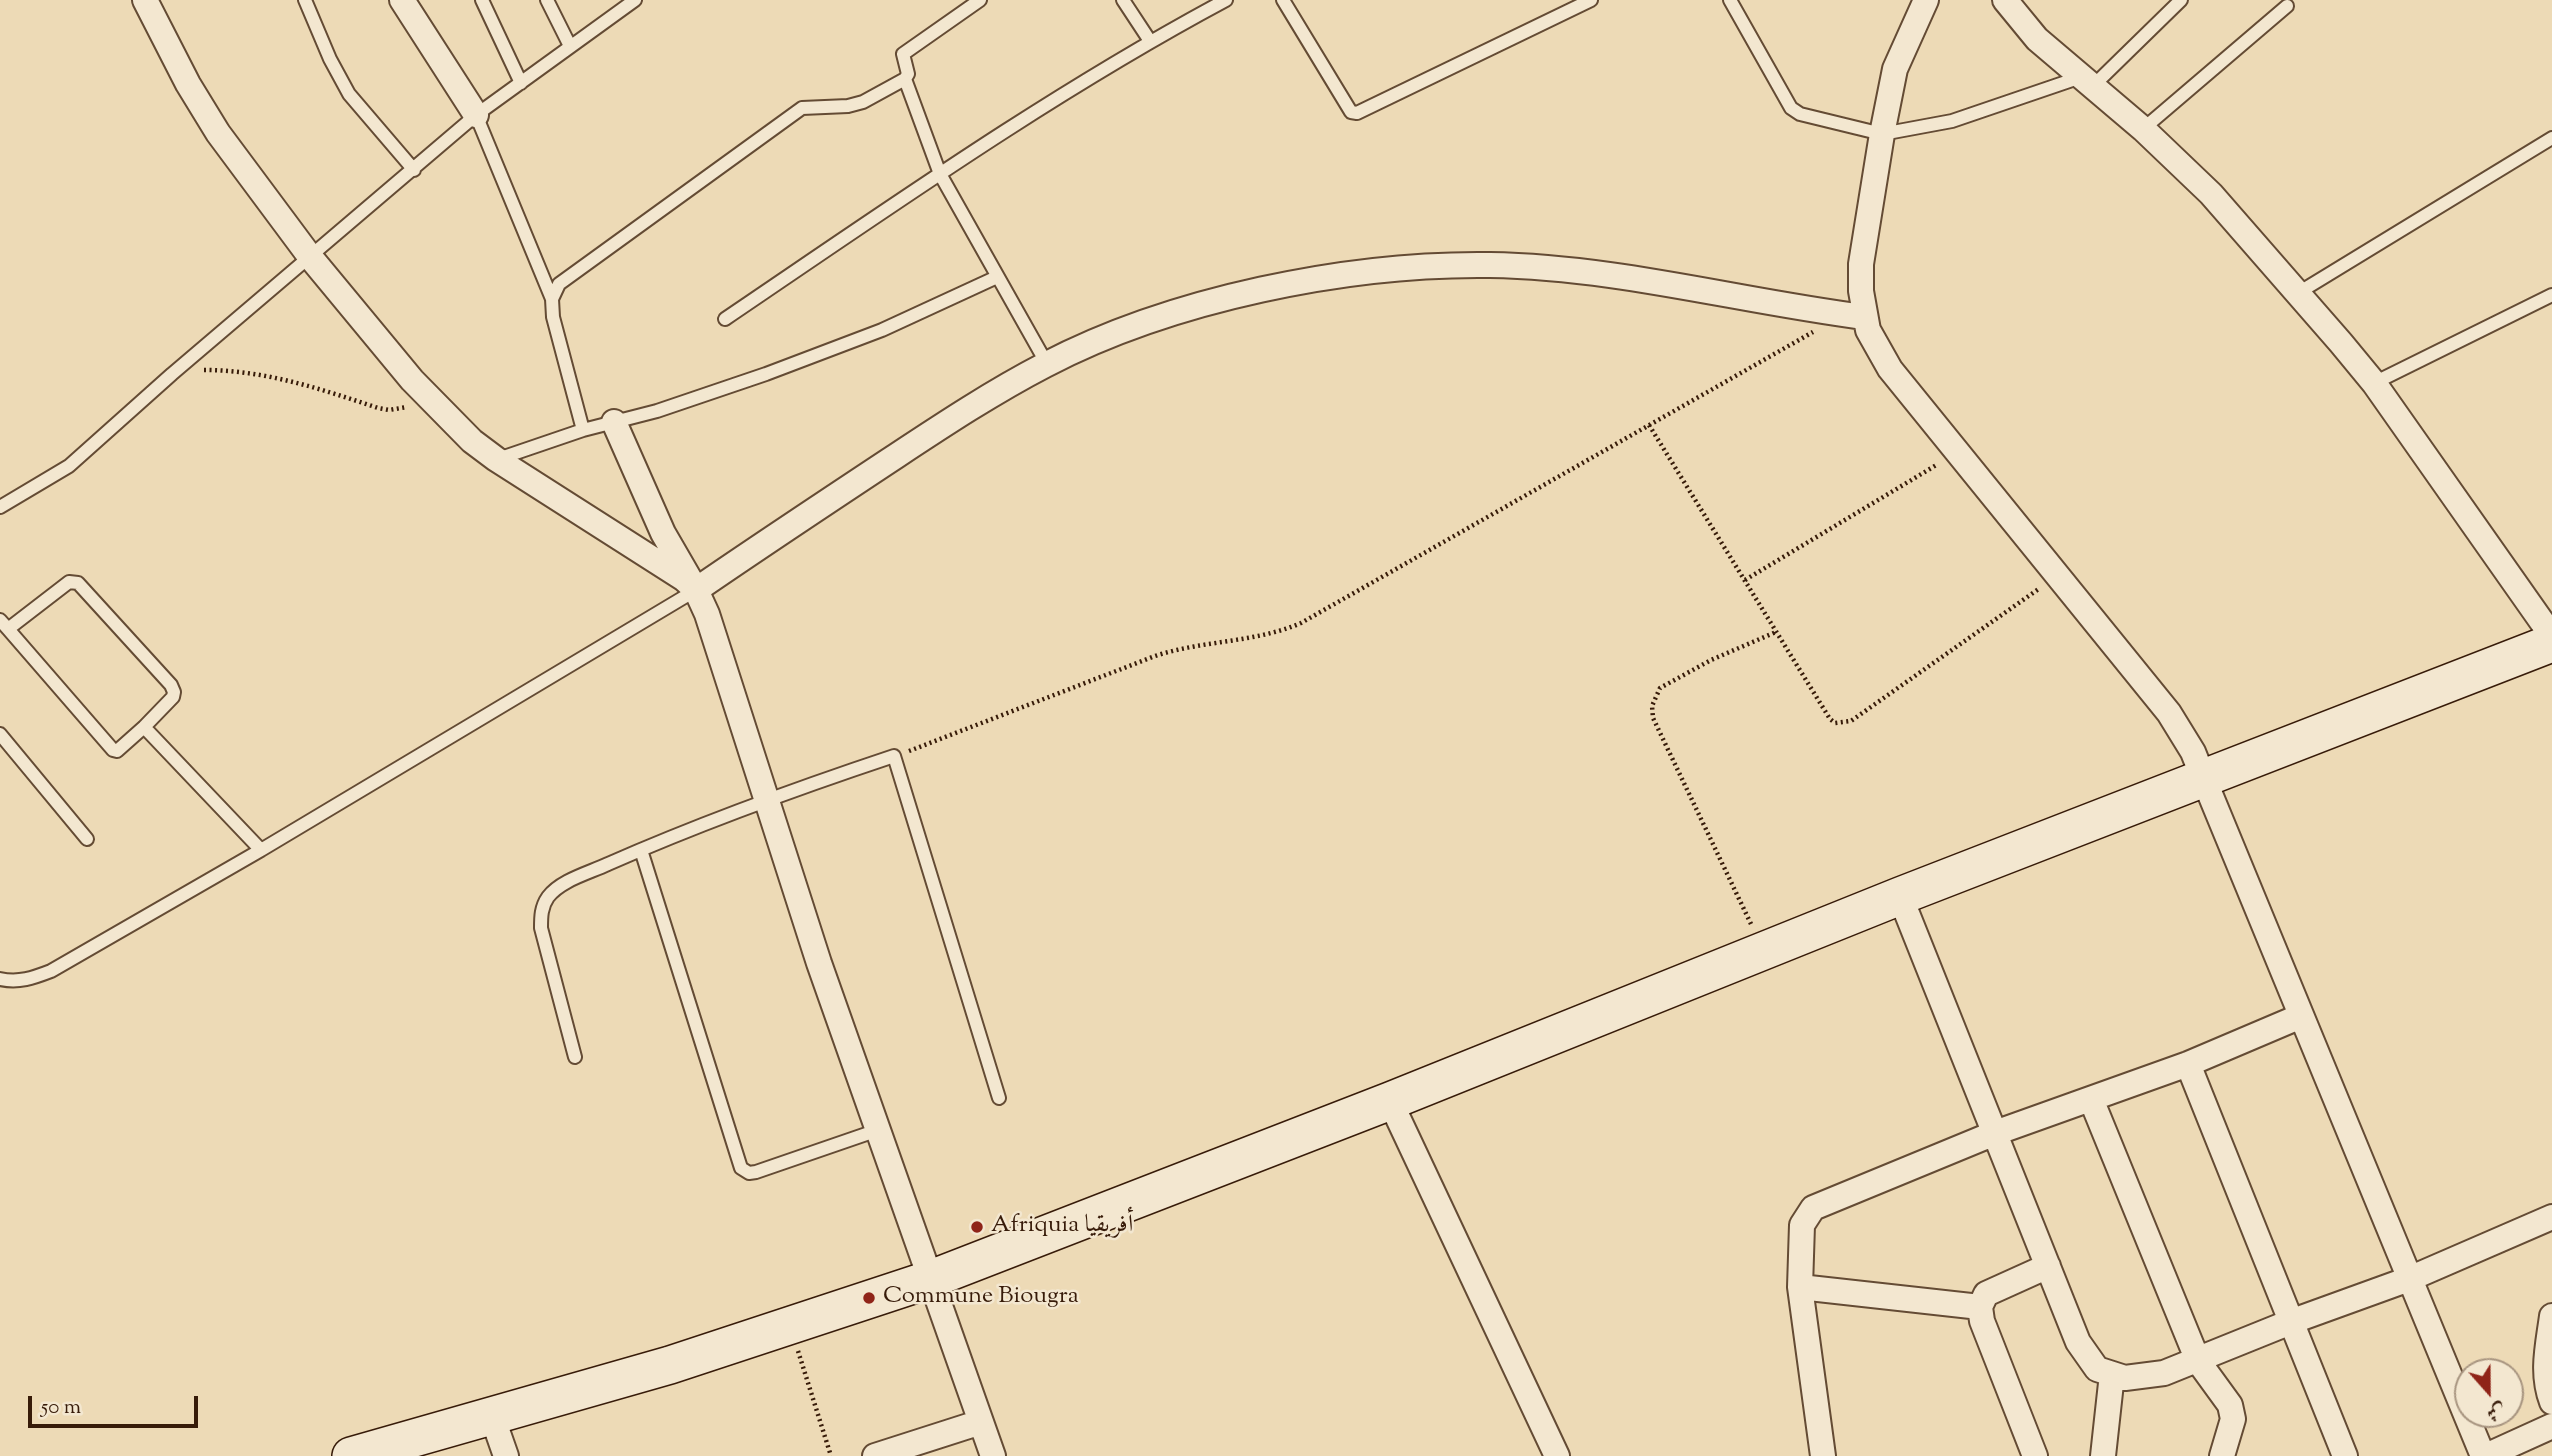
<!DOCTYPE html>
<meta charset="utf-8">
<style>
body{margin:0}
#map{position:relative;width:2552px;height:1456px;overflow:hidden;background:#eddab6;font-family:"Sorts Mill Goudy",Amiri,serif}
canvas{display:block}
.north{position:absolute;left:2454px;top:1358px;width:70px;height:70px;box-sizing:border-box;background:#f3e7d0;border:2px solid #a89580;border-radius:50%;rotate:159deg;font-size:19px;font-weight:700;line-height:28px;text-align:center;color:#371b09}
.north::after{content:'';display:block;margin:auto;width:24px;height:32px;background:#8f2418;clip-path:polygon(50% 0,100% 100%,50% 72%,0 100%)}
.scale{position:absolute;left:28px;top:1396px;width:170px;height:32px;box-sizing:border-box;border:4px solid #371b09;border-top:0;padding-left:9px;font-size:21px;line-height:24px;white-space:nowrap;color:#371b09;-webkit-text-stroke:5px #f3e7d0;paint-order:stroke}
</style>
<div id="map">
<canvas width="2552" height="1456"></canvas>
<div class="north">ش</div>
<div class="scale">50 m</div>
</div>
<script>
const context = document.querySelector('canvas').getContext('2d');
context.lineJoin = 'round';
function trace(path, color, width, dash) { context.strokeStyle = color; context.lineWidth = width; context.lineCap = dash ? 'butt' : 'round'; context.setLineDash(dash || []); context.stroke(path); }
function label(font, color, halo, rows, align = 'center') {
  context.font = font + ' "Sorts Mill Goudy",Amiri,serif'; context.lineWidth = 5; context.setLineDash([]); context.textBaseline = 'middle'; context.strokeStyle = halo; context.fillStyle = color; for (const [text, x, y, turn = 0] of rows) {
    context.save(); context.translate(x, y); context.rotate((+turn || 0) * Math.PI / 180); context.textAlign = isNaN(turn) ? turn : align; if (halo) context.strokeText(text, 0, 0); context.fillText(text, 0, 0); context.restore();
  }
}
const path = new Path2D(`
 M204,370C265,370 321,389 378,408L389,410L407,407
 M1649,425L1830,719L1835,723L1851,721L2040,588
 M1745,580L1938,464
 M909,751L1155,656C1203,640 1255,643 1301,623L1813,332
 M1751,924L1653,718L1652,706L1660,688L1711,660L1776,632
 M798,1351L831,1456`);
const service = new Path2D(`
 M305,0L330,59L349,94L414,170
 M482,0L521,83
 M547,0L570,46
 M980,0L903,54L908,74L905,79L940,174L1047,364
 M1123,0L1150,41
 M1283,0L1351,112L1357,113L1591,0
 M1730,0L1791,108L1800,114L1882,134L1952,121L2081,77
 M2092,87L2181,0
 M476,115L552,299
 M2143,129L2287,6
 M2298,293L2552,138
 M725,319C889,208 1052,93 1226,0
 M2374,383L2552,295
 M583,430L553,317L552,299L559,284L802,108L848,106L863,102L905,79
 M498,459L583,430L657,411L766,374L882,330L997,277
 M0,507L69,466L172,374L476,115L635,0
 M0,620L8,629L113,750L117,751L144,727L173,697L174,692L171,685L78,583L69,582L8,629
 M144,727L261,850L696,590
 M0,734L87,839
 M641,850L741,1168L749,1173L756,1172L878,1130
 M0,979C19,983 33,978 51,971L261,850
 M575,1057L541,928C541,917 541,907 548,897C561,880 589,873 608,864C701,823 798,788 894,756L999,1098`);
const minor = new Path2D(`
 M145,0L188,84L218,133L311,258L412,380L472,441L496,459L684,579L696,590L707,614L819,963L993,1456
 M402,0L476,115
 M1926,0L1895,69L1882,134L1861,264V291L1868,330L1890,369L2169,713L2193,752L2203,777L2483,1456
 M2005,0L2037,39L2143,129L2211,194L2341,343L2374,383L2552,636
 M614,422L663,533L696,590C760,546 825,503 890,460C940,427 991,393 1045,365C1171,299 1348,263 1490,265C1617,267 1739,301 1864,317
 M1900,896L2078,1342L2097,1369L2125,1378L2164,1373L2293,1321L2409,1279L2552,1217
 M2188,1064L2345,1456
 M2091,1099L2198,1361L2230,1405L2233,1419L2222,1456
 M1390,1101L1557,1456
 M1800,1287L1980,1307
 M2552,1316C2548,1346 2541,1373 2552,1402
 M492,1416L506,1456
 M875,1456L981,1422
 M1823,1456L1800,1287L1802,1225L1813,1208L1995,1133L2188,1064L2301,1016
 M2035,1456L1982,1321L1980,1307L1986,1294L2048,1266
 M2103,1456L2112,1374
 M2486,1456L2552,1426`);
const secondary = new Path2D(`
 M351,1456L670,1365L931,1279L1390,1101L1900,896L2552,643`);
const markers = [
 [977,1227,7,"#8f2418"],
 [869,1298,7,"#8f2418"]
];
const poiNames = [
 ["Afriquia أفريقيا",991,1227],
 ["Commune Biougra",883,1298]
];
trace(service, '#644b34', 16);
trace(minor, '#644b34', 28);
trace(secondary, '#371b09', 40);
trace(path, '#371b09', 4.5, [2, 3.5]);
trace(service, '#f3e7d0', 12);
trace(minor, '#f3e7d0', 24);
trace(secondary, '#f3e7d0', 37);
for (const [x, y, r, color] of markers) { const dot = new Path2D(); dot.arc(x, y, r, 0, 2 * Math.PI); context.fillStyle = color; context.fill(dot); trace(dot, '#f3e7d0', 2.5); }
label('24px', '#371b09', '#f3e7d0', poiNames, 'left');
</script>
